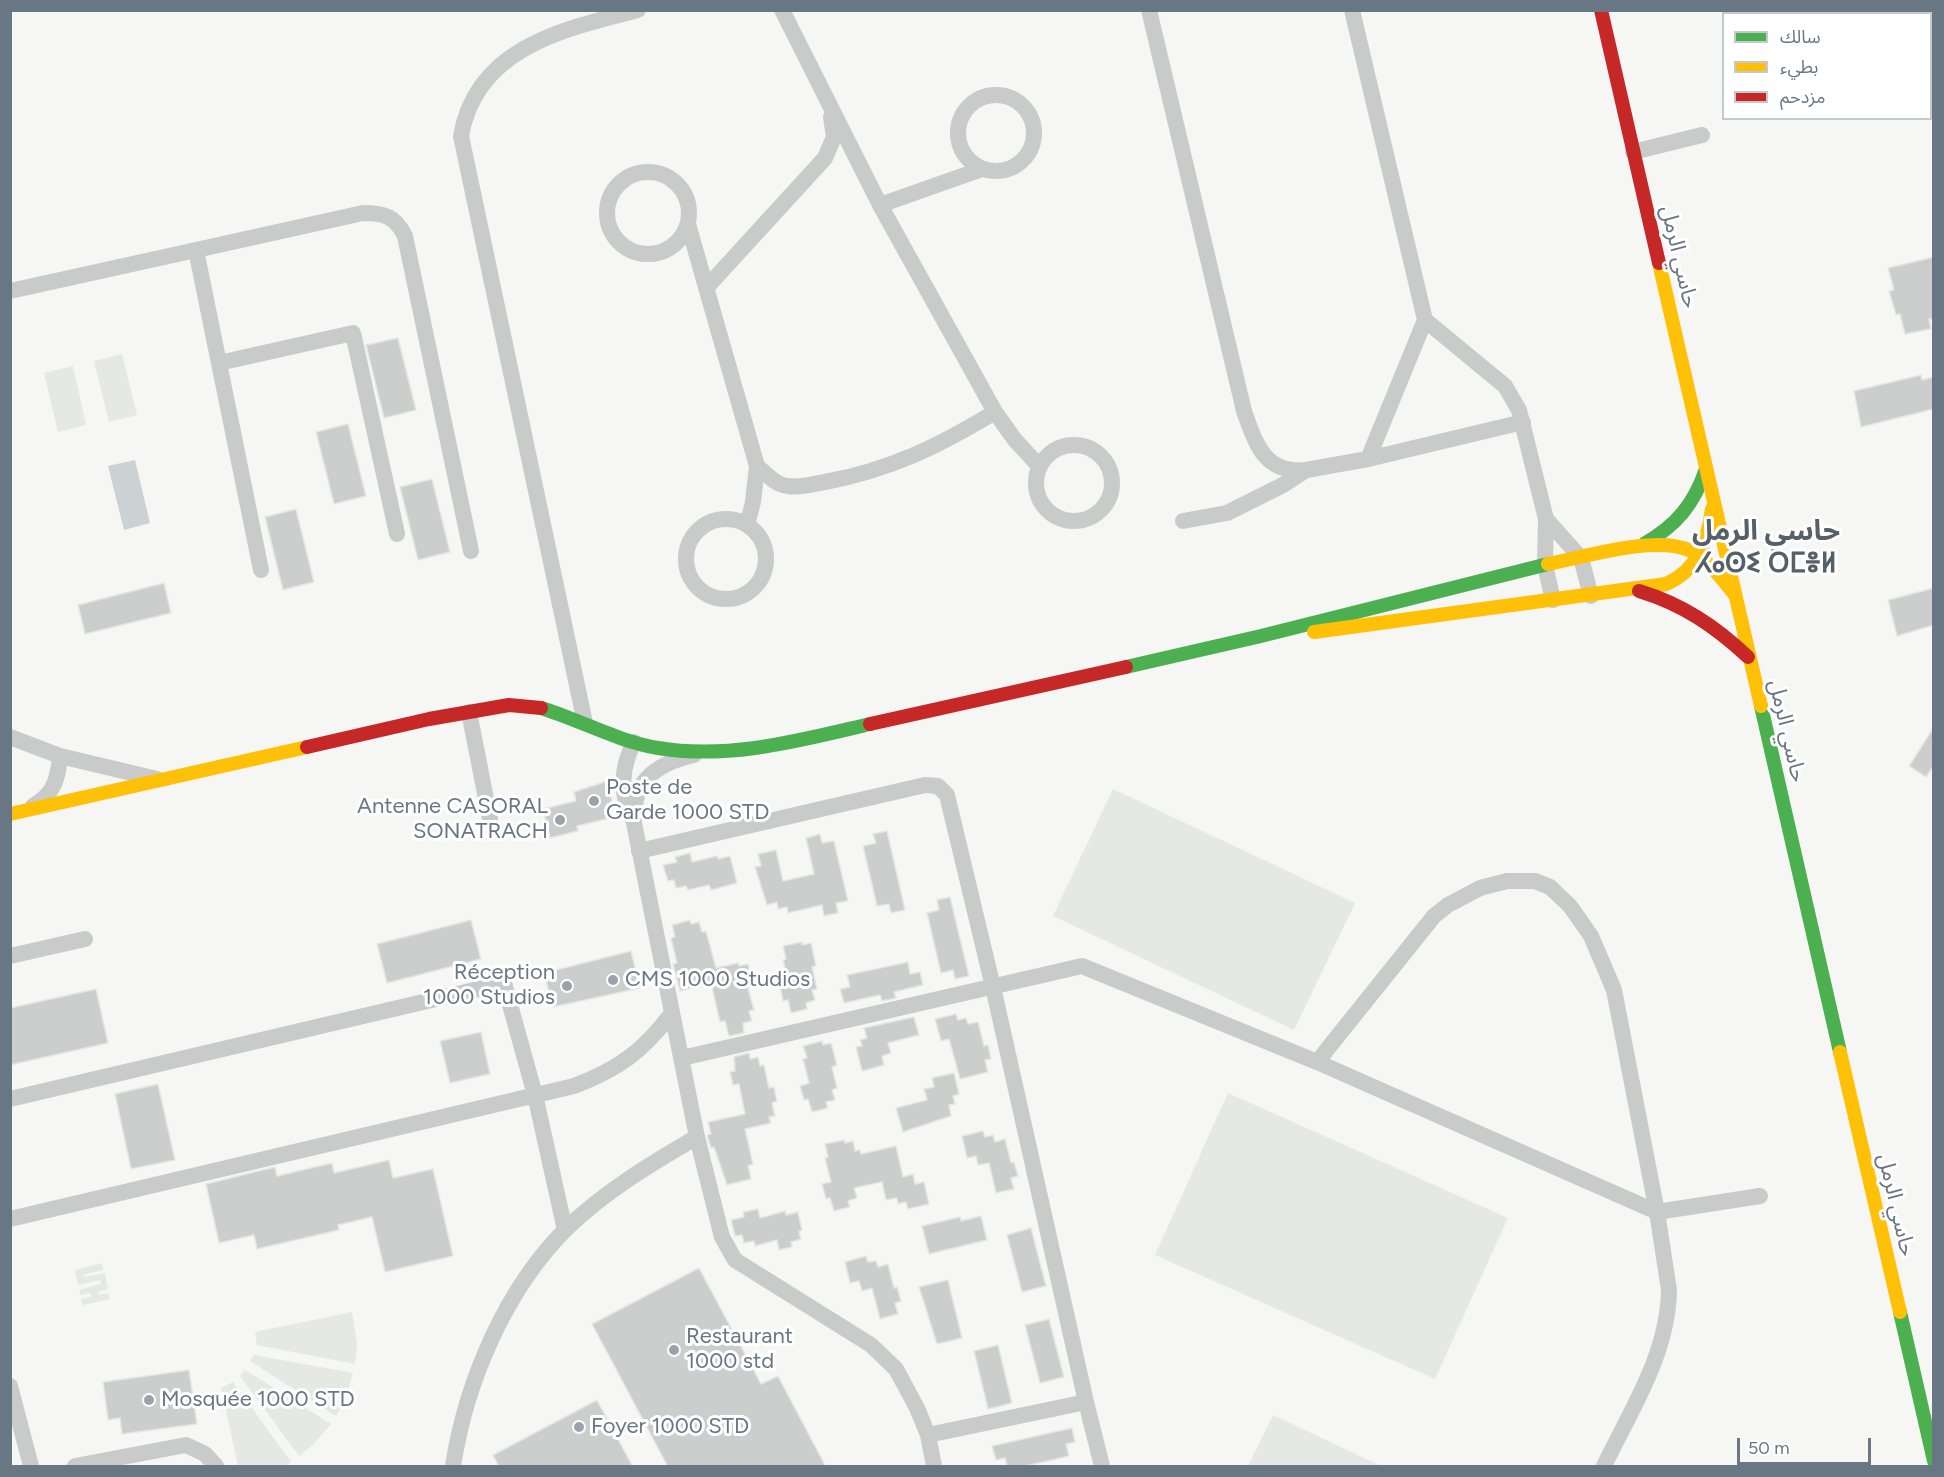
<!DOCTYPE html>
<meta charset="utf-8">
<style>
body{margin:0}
#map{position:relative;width:1944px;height:1477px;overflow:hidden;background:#f6f6f5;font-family:Figtree,"Noto Sans Arabic",sans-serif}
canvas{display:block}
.frame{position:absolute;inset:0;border:12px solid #687783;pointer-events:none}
.legend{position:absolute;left:1722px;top:12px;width:210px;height:108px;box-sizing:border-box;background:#fff;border:2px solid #c3c9cd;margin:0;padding:8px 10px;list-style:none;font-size:18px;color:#687783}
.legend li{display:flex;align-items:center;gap:12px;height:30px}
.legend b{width:30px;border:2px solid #c3c9cd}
.scale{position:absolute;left:1737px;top:1438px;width:134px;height:27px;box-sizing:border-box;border:3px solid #687783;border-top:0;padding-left:8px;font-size:18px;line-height:21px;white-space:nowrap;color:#687783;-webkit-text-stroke:4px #fff;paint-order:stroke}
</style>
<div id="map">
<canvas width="1944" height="1477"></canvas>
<div class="frame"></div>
<ul class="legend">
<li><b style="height:8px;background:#4caf50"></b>سالك</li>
<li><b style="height:8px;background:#ffc107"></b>بطيء</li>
<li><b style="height:8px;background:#c62828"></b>مزدحم</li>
</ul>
<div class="scale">50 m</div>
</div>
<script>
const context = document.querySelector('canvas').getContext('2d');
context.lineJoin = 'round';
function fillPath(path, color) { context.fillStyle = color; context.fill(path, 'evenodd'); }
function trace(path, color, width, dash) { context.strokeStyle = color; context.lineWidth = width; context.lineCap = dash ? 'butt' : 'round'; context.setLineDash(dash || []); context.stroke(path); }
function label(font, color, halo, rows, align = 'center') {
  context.font = font + ' Figtree,"Noto Sans Arabic","Noto Sans Tifinagh",sans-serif'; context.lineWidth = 6; context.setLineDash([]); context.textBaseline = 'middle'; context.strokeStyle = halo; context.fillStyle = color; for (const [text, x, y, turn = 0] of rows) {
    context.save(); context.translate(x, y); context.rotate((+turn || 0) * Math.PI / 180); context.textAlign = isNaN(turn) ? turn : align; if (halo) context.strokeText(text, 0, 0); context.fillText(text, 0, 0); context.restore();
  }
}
const green = new Path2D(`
 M122,354L137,415L109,422L94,361Z
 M73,366L86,425L58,432L44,373Z
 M1113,789L1355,903L1294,1030L1053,916Z
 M1228,1093L1508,1218L1435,1379L1155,1255Z
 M102,1263L103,1270L83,1275L84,1277L105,1273L108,1289L98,1292L99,1295L108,1293L110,1299L83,1305L81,1299L91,1297L90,1293L81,1295L79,1290L101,1284L100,1280L78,1285L75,1270Z
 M352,1312L357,1343L355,1364L257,1345L255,1332Z
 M254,1355L353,1373L344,1403L336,1416L250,1361Z
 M245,1370L331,1424L312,1446L299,1456L240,1376Z
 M233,1382L291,1462L285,1466H238L221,1388Z
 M1273,1415L1381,1466H1248Z`);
const water = new Path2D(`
 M135,460L150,523L124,530L108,466Z`);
const building = new Path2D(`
 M1934,257V319H1929L1931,329L1905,334L1900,314L1896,315L1889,291L1894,290L1888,268Z
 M398,338L416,410L384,418L366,345Z
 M1921,375L1922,380L1934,377V409L1861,427L1854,391Z
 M348,424L366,496L334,504L316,432Z
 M432,479L450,552L418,560L400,487Z
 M296,509L314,582L283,590L265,517Z
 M164,583L171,613L85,634L78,605Z
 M1934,588V625L1897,636L1888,600Z
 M1934,727V765L1926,777L1909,766Z
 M607,781L614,809L605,811L607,819L577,826L578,831L550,838L543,809L576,801L574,792Z
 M887,831L905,910L891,913L889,904L877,906L863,846L876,843L873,834Z
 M820,834L822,843L834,841L848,901L836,903L838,913L824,916L822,905L788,913L787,907L778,909L777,902L767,905L755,867L761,866L758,854L776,850L783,881L814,874L806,838Z
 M690,853L692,862L717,856L718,859L730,856L737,883L711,890L709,885L688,890L686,886L676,888L674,880L668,881L663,865L677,862L675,857Z
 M950,897L969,976L955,979L953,970L941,973L927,913L939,910L937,900Z
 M471,920L481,959L387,983L377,944Z
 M690,920L691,924L699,922L702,932L706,931L716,968L738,963L739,966L748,964L753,987L748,988L754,1010L749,1011L752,1021L743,1023L744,1033L729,1036L725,1021L720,1022L711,983L680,991L673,964L677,963L671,938L675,937L672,925Z
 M802,942V945L811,943L816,966L812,967L817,989L812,990L815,1000L806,1003L807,1009L791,1013L788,1000L783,1001L780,986L789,984L783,960L786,959L783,946Z
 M631,951L640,988L553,1007L544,973Z
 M908,962L910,974L920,972L923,985L894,992L896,998L882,1001L880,995L844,1003L840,989L850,987L847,975Z
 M96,989L108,1043L10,1065V1008Z
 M956,1014L958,1020L966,1018L968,1024L978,1022L984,1046L988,1045L991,1059L985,1060L988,1072L960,1079L949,1039L941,1041L935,1019Z
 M914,1017L919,1035L888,1043L891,1053L882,1056L884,1065L862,1071L856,1047L862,1046L860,1040L867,1038L864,1028Z
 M481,1032L490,1074L450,1083L440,1041Z
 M822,1041L823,1045L831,1043L837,1065L832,1067L837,1088L832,1090L835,1100L826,1102L828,1108L812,1112L808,1099L804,1100L800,1086L809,1083L803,1059L807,1058L803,1046Z
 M749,1053L750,1059L758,1057L760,1066L764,1065L769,1088L774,1087L777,1101L772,1103L775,1116L769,1117L771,1123L745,1129L753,1164L748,1166L751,1179L727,1185L714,1147L711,1148L707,1135L711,1134L708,1122L745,1114L739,1084L733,1085L730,1072L735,1071L734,1057Z
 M954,1073L959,1094L953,1096L955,1104L949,1105L951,1116L903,1132L896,1108L927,1100L924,1089L934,1087L932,1078Z
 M158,1084L175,1160L131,1169L115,1094Z
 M983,1131L985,1137L993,1135L995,1142L1005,1139L1011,1163L1014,1162L1018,1176L1011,1178L1014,1189L996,1193L989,1163L978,1165L976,1156L967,1158L962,1136Z
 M844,1140L845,1143L853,1141L855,1151L860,1150L861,1154L896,1146L903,1177L913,1174L915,1184L924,1182L929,1204L908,1209L906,1202L898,1204L897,1198L886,1200L882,1182L854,1188L857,1198L848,1201L850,1207L834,1211L830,1198L826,1199L822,1184L831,1182L825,1158L828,1157L825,1144Z
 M389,1160L393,1178L433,1169L453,1256L385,1272L372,1217L338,1225L339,1230L257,1249L254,1235L219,1243L206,1184L275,1167L277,1176L332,1163L334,1173Z
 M758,1209L760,1218L785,1211L786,1215L798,1212L802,1230L799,1231L801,1239L791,1242L792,1247L779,1250L777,1240L755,1246L754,1241L744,1243L742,1235L735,1236L731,1220L744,1217L743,1212Z
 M981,1216L987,1240L929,1254L922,1226L960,1217L961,1221Z
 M1031,1228L1046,1286L1022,1292L1007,1235Z
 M866,1256L868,1262L876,1261L878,1267L888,1264L894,1288L897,1287L901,1301L895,1303L898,1314L880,1319L872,1288L862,1291L859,1281L850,1283L845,1262Z
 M699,1268L761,1384L778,1376L826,1467H668L592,1324Z
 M948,1280L962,1338L937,1344L919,1287Z
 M1049,1319L1064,1377L1040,1383L1025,1325Z
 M998,1345L1012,1403L988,1409L974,1351Z
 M189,1370L197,1424L122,1434L120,1418L108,1420L103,1382Z
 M597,1400L633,1467H499L493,1455Z
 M1072,1428L1075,1442L1066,1444L1069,1456L1022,1467H1007L1005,1458L996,1460L992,1446Z`);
const street = new Path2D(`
 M782,10L880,205L995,412L1015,440L1040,467
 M1149,10L1244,411C1256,445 1265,474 1306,470
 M1352,10L1425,320L1368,459
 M958 133a38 38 0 1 1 76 0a38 38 0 1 1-76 0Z
 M1633,152L1702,135
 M607 213a41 41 0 1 1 82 0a41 41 0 1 1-82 0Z
 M880,205L982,169
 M688,224L757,466L753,502L747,525
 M196,250L363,213C384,213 395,216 405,236L471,551
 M706,288L825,158L834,137L831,117
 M10,291L196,250L261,570
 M1425,320L1505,386L1519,410L1546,519L1545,565L1553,600
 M219,363L353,333L397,534
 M1036 483a38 38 0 1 1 76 0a38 38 0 1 1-76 0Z
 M757,466C766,474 776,485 788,486C800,488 813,484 825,482C890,470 939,446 995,412
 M1546,519L1581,558L1591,596
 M686 559a40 40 0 1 1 80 0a40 40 0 1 1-80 0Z
 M1183,521L1227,513L1283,485L1306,470L1368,459L1523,422
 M469,712L490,819
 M585,723L461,136C476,48 563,29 638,10
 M10,737L60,756L157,779
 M694,755C655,764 632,781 634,823L697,1137L722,1237L735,1260L871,1345L896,1369L917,1408L928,1435L934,1466
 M33,806C54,794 58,779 60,756
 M631,817C620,791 621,768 634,742
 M639,851L925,785L938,786L947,795L993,987L1086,1402L928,1435
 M10,956L85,939
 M682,1058L1082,966L1317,1062L1657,1212L1760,1196
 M1317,1062L1434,916L1448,905L1480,888L1507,881H1535L1550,887L1570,906L1591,936L1614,990L1657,1212L1669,1290C1668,1354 1631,1410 1604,1466
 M10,1099L504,983L535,1095L565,1230
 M10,1219L574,1086C619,1069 643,1051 672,1013
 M10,1386L31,1466
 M1086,1402L1102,1466
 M75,1466L186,1445L205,1454L216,1466
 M453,1466C466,1382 505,1290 566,1229C604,1192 652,1163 697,1137`);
const fast = new Path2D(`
 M1644,544C1677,525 1694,504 1706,469
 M1126,667L1261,636L1548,564
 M1761,706L1840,1052
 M541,708C580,720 617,741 658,748C729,760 801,740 870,724
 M1900,1312L1934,1461`);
const slow = new Path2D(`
 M1659,263L1761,706
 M1548,564C1585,557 1655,535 1689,550C1708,559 1722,579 1735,595
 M1314,632L1666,584C1698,570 1707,542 1712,509
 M10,814L307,747
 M1840,1052L1900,1312`);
const jam = new Path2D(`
 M1601,10L1659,263
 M1639,591C1682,604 1715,626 1748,657
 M870,724L1126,667
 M307,747L429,719L509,705L541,708`);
const markers = [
 [594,801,6,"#9aa3ab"],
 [560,820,6,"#9aa3ab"],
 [613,980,6,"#9aa3ab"],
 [567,986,6,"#9aa3ab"],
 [674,1350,6,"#9aa3ab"],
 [149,1400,6,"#9aa3ab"],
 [579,1427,6,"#9aa3ab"]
];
const streetNames = [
 ["حاسي الرمل",1679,257,77],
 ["حاسي الرمل",1787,731,77],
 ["حاسي الرمل",1896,1205,77]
];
const poiNames = [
 ["Poste de",606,788],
 ["Garde 1000 STD",606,813],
 ["Antenne CASORAL",548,807,"right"],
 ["SONATRACH",548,832,"right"],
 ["Réception",555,973,"right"],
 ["1000 Studios",555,998,"right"],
 ["CMS 1000 Studios",625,980],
 ["Restaurant",686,1337],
 ["1000 std",686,1362],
 ["Mosquée 1000 STD",161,1400],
 ["Foyer 1000 STD",591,1427]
];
const districtNames = [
 ["حاسي الرمل",1766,532],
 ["ⵃⴰⵙⵉ ⵔⵎⴻⵍ",1766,564]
];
fillPath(green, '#e5e8e3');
fillPath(water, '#cbd2d4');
fillPath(building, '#cccece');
trace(building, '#e6e6e5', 1.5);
trace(street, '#c9caca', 16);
trace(fast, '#4caf50', 14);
trace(slow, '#ffc107', 14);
trace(jam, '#c62828', 14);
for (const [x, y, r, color] of markers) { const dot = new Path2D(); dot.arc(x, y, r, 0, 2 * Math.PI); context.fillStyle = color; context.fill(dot); trace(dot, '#fff', 2); }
label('22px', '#687783', '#fff', streetNames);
label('22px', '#687783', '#fff', poiNames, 'left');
label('bold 28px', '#566069', '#fff', districtNames);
</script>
